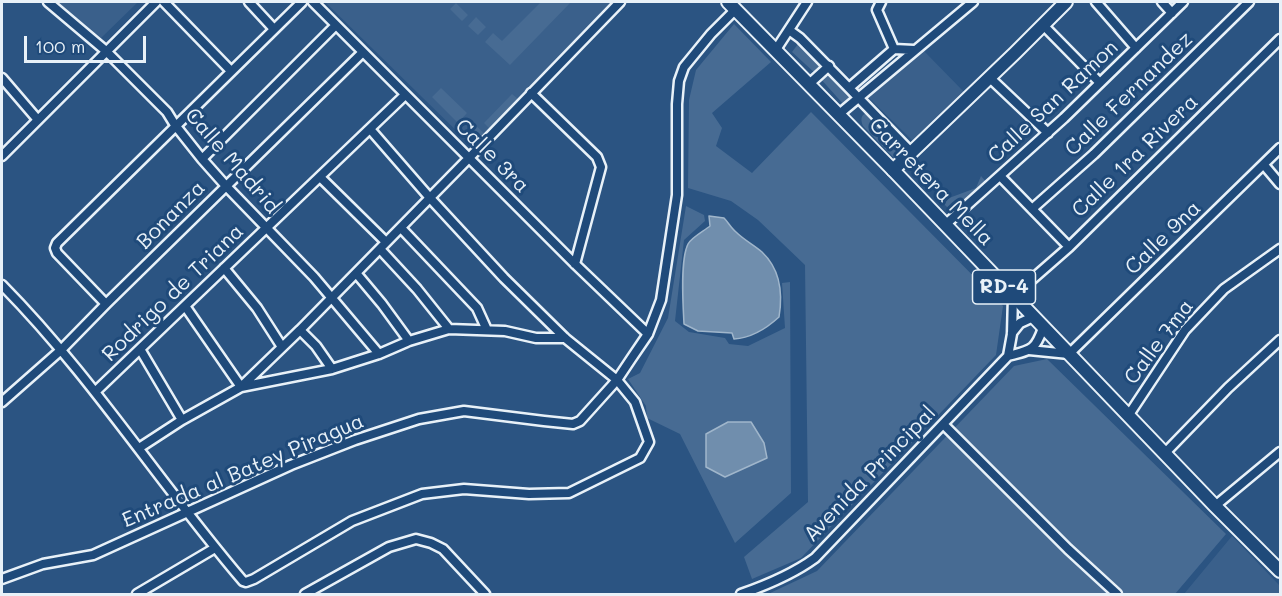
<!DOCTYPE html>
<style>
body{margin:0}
#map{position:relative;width:1282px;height:596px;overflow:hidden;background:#2b5482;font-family:Mali,sans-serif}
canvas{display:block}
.frame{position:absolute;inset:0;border:3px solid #e8f1f8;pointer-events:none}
.scale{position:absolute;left:24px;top:36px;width:122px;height:27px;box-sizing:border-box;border:3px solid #e8f1f8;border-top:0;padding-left:8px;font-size:18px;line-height:21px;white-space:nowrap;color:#e8f1f8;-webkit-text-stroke:4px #1f4a7a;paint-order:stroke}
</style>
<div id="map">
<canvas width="1282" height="596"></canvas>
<div class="frame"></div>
<div class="scale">100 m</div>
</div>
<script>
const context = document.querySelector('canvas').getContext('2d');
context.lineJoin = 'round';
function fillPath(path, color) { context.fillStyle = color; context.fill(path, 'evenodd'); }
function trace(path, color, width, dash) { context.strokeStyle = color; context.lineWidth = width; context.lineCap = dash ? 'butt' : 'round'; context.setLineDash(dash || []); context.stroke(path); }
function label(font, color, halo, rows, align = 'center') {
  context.font = font + ' Mali,sans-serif'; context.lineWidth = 6; context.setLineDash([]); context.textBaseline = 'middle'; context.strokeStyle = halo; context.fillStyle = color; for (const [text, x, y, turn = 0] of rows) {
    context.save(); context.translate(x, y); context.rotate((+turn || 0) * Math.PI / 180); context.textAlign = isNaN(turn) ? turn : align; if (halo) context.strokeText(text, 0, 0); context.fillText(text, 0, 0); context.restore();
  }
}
const built = new Path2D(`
 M57,2H138L101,38Z
 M325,2H611L473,147Z
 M923,50L965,93L915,143L867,96Z
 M1232,536L1280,586V594H1184Z`);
const green = new Path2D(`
 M541,2H571L510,65L485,42L493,33L502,41Z
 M456,3L468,15L462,21L450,9Z
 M476,17L486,27L478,35L468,26Z
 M734,24L771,62L712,113L722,128L716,146L752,173L811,112L1003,306L996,355L801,558L752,579L744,557L808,502L805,265L758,220L731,201L688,188L689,100L696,70Z
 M798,44L824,67L816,74L792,52Z
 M827,70L854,98L845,106L819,77Z
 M441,88L467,113L458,123L432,97Z
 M512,94L518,99L490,129L484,123Z
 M866,113H870L906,149L895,159L863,126C861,121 860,116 866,113Z
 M474,124L485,134L473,147L462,136Z
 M981,176L987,183L954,214L944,204L949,198L976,188Z
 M686,206L704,215L705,221L684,240L675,321L689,332L725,338L729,344L748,346L785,328L782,283L790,282L791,493L735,543L680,434L647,418L646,406L628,379L640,373L668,318Z
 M1047,359L1226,534L1175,594H768L817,571L1014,366Z`);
const water = new Path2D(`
 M709,216L724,218C728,222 731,228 736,232C744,240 754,245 762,252C780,269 783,293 779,317C767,328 751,338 734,339L732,333L698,331L684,324C683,305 680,260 688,244C692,237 704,231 710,226Z
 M728,422H751L764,443L767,458L725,477L706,467V434Z`);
const street = new Path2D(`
 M48,2L106,51L167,112L175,125L202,159L226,186L314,277L379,354
 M164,2L231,71
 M249,2L274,29
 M313,2L575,264L648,334
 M881,2L877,10L894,49
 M1096,2L1136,48
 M1162,2L1172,13
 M1043,25L1100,83
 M789,30L800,38L849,88
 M775,51L807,2
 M2,78L38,120
 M990,78L1048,133
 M808,85L829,66
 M531,93L597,157L601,167L575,264
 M838,115L973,2
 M912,153L849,88L894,49L914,50
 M2,156L156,2
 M202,159L336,25
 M1264,165L1280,184
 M1000,176L1069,247
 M320,177L386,242
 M1032,209L1094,154L1249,2
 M945,225L1064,118L1183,2
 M401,228L477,308L487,330
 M380,249L417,289L449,329
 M224,268L257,308L282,347
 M356,273L382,304L409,341
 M2,285C91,375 160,484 243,581L246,582L254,579L352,521L422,494L464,489L529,494L569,493L640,458L649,442L635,402L617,380L565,338L504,278L430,198L370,129
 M106,304L57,253L55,248L57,243L302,2
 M185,306L241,387L332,369L379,354L409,341L449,329L505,331L536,338H565
 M300,330L316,346L332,369
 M1012,333L1020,323L1033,317
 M140,349L182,420
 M1029,350L1069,354L1280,148
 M1008,356L1012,334L1013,296L1069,247L1280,39
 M95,392L405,95
 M2,402L61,350L106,304L363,52
 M1128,416L1185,330L1224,289L1280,249
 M943,424L1068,549L1117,594
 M139,448L182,420L241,387L300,330L469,158L620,2
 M1165,453L1228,388L1280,340
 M1215,506L1280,452
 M2,579L43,564L93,555L291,465L355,440L419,419L464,411L544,421L573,424L580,421L617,380L631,359L648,334L661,300L677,195V104L679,81L684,67L711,34L736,9
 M137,594L215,548
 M305,594L389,547L416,539L431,543L443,549L485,594
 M741,594C767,585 793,574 815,558L1008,356C1031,350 1035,351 1043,328`);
const secondary = new Path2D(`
 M893,170L1015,53L1066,2`);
const primary = new Path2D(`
 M728,2L893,170L1215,506L1280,571`);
const shields = [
 [1004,287,63]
];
const shieldNames = [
 ["RD-4",1004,287]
];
const streetNames = [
 ["Calle Fernandez",1129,94,-44],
 ["Calle San Ramon",1053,102,-43],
 ["Calle 3ra",492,156,45],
 ["Calle 1ra Rivera",1135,156,-44],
 ["Calle Madrid",232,161,49],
 ["Carretera Mella",931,182,46],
 ["Bonanza",171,215,-45],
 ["Calle 9na",1163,238,-44],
 ["Rodrigo de Triana",173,293,-44],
 ["Calle 7ma",1159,342,-53],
 ["Entrada al Batey Piragua",243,471,-23],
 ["Avenida Principal",870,474,-46]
];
fillPath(built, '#3a608b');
fillPath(green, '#476b93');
fillPath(water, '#708ead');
trace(water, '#a0b6cb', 1.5);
trace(street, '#e8f1f8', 13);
trace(secondary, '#e8f1f8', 16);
trace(primary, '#e8f1f8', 16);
trace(street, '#1f4a7a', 8);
trace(secondary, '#1f4a7a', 12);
trace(primary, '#1f4a7a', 12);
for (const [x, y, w] of shields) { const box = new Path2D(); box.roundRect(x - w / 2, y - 17, w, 34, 4.5); context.fillStyle = '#1f4a7a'; context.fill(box); trace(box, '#e8f1f8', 1.5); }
label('bold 20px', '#e8f1f8', null, shieldNames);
label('21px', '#e8f1f8', '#1f4a7a', streetNames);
</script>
